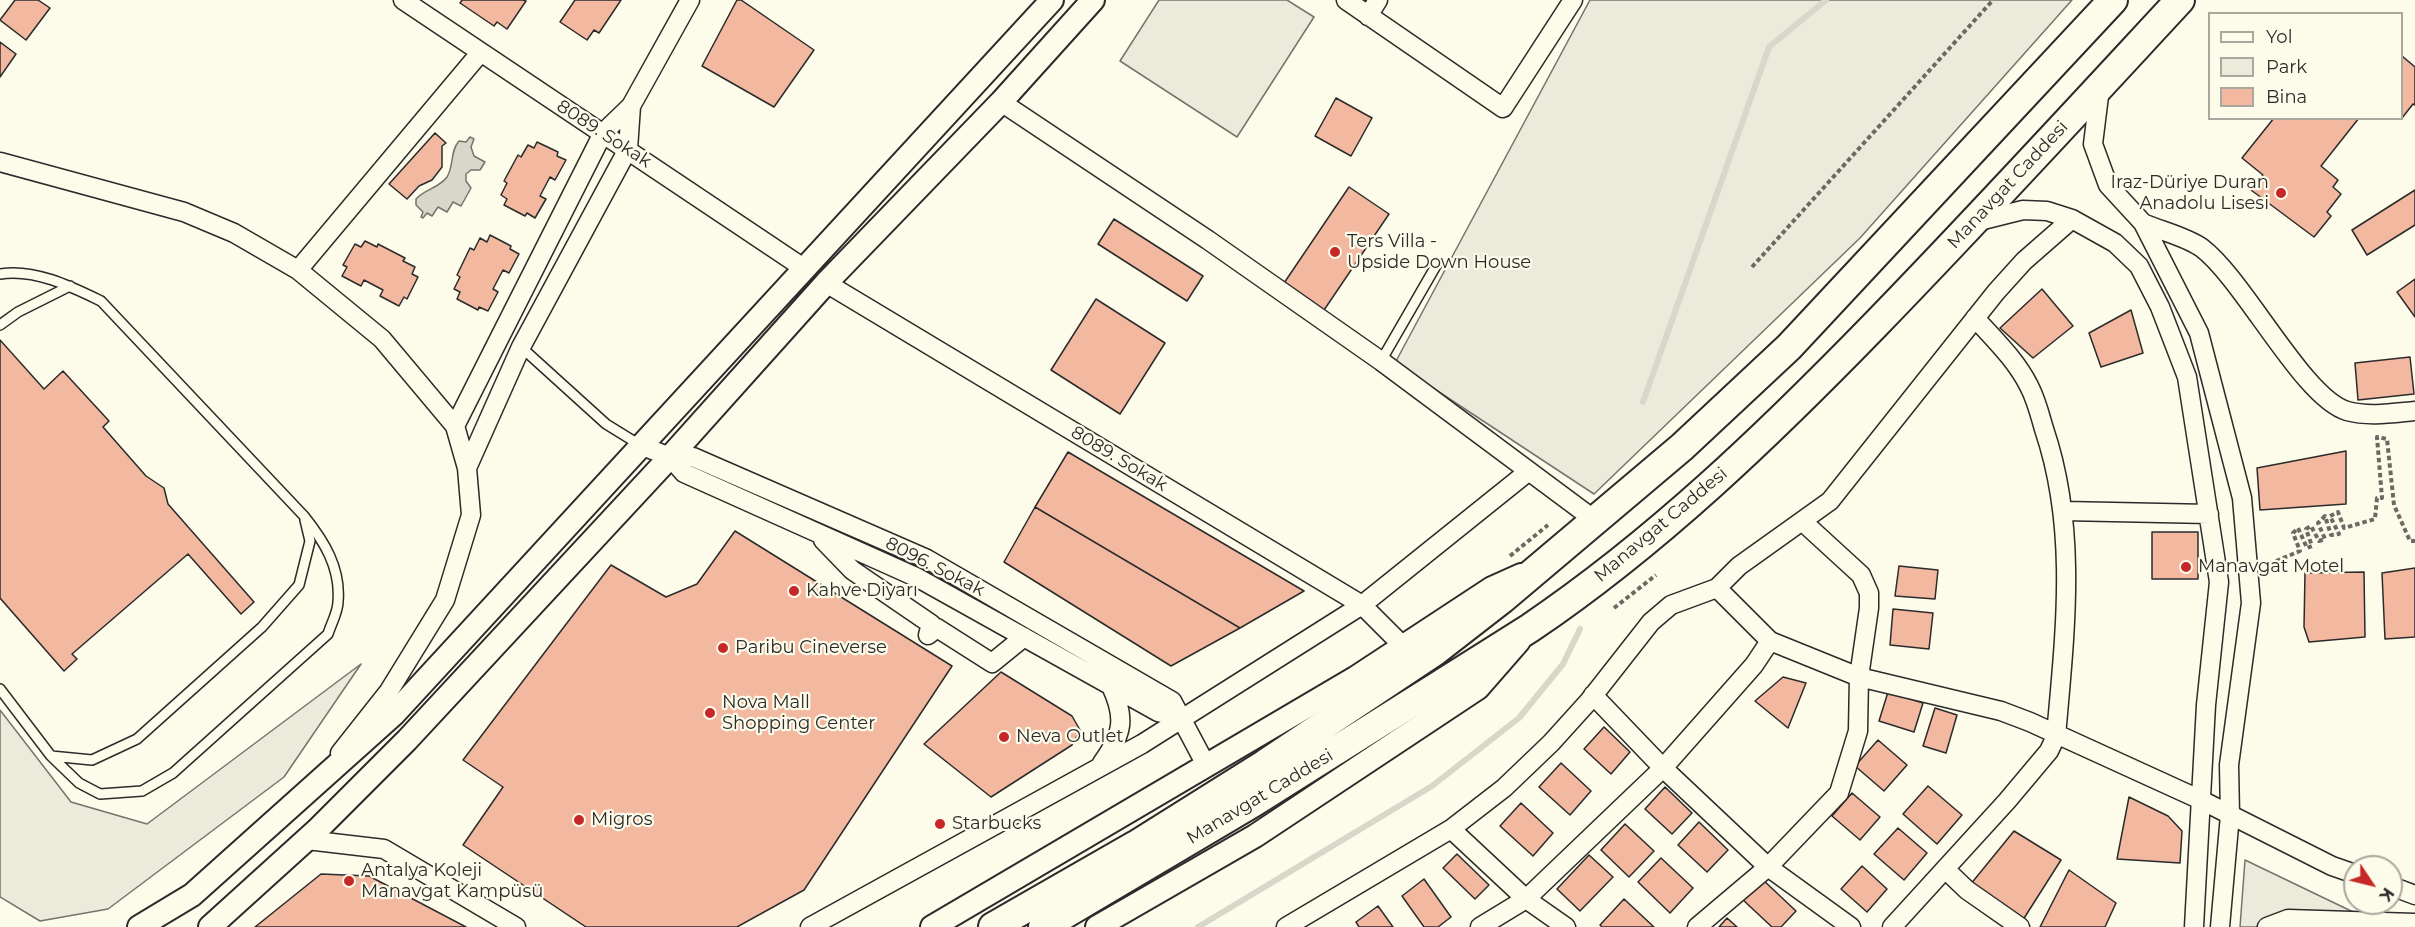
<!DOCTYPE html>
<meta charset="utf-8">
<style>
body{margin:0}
#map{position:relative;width:2415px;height:927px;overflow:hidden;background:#fdfbea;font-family:Montserrat,sans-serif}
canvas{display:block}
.legend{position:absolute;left:2208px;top:12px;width:195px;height:108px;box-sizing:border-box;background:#fdfbea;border:2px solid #a9a89e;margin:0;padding:8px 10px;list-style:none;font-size:18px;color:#2b2b2b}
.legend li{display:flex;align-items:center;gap:12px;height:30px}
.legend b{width:30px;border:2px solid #a9a89e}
.north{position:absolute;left:2343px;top:855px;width:60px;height:60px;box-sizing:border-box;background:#fdfbea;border:2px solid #a9a89e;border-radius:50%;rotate:125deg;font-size:16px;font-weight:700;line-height:24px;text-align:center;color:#2b2b2b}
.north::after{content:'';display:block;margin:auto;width:21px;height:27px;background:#c62828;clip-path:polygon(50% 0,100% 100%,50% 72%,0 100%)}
</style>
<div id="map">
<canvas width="2415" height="927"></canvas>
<ul class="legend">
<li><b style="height:8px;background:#fdfbea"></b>Yol</li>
<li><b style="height:16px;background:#ecebdb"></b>Park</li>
<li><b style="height:16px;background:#f2b8a0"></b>Bina</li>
</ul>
<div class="north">K</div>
</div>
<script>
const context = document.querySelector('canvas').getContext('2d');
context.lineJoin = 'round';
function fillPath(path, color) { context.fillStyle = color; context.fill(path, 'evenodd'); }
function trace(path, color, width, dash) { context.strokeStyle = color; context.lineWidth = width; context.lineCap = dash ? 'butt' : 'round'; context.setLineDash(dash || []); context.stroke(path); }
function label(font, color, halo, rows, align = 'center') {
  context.font = font + ' Montserrat,sans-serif'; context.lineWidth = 4.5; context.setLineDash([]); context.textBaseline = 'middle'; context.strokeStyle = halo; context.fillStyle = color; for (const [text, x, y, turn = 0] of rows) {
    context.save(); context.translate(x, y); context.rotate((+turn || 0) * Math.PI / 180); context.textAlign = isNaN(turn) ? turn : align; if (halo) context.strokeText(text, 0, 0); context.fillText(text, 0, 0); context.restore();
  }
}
const green = new Path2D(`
 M1159,0H1287L1314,17L1237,137L1120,61Z
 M1590,0H2072L1860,238L1594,494L1395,363Z
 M361,664L284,777L108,909L40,921L0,897V710L71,802L147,824Z
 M2245,860L2374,922L2270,920L2256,927H2240Z`);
const water = new Path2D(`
 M470,137L474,139L471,147L474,156L485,162L480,170H471L466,174V181L471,188L461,206L453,202L447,212L438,207L432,216L427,213L423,218L421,217L423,212L416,205V199C425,189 439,188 447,177C454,166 450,151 459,141L466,142Z`);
const stream = new Path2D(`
 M1643,402L1769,47L1826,0
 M1198,927L1432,786L1519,718L1563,664L1580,629`);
const building = new Path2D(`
 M15,0H38L50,8L26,40L0,20Z
 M462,0H523L526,1L507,29L497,22L494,26L460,3Z
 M575,0H621L599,33L594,30L587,40L560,22Z
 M737,0H741L814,50L774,107L702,66Z
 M0,42L16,54L0,77Z
 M2402,56L2415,67V105L2413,104L2402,118Z
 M1336,98L1372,118L1351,156L1315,136Z
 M2274,118H2359L2321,166L2338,180L2333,187L2341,194L2327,212L2331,216L2314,237L2251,190L2263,175L2242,158Z
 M435,133L446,143L442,146V167L432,180L419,186L407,199L389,184Z
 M537,142L558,152L557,156L566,160L555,180L550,177L540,196L546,199L535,218L527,213L525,216L504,205L507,199L501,195L507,183L504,181L518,155L521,157L528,145L534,148Z
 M1349,187L1389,214L1320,316L1280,289Z
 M2415,190V225L2367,255L2352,230Z
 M1114,219L1203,276L1187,301L1098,244Z
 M490,235L511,246L510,249L519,254L509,273L503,270L493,289L498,292L488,311L479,307L478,310L457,299L460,292L454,289L460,277L457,275L470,248L474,250L480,238L487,242Z
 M365,241L377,247L378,244L405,258L403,261L415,267L412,274L418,277L407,299L404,297L399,306L380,296L383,290L364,280L361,286L342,276L347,267L343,265L355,244L361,247Z
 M2415,279V317L2397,292Z
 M2042,289L2073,326L2033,358L2000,328Z
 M1096,299L1165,343L1120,414L1051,370Z
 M2131,310L2143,353L2101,367L2089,333Z
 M0,340L44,389L63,371L109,421L103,427L146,476L164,488L168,504L254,602L241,614L188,554L72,654L77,659L64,671L0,598Z
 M2410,357L2414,394L2358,400L2355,363Z
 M2346,451V504L2260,510L2257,468Z
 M1068,452L1304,591L1240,628L1035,507Z
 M1035,507L1240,628L1171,666L1004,562Z
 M735,531L952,666L804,890L737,927H586L463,845L503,787L463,760L611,565L666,597L697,584Z
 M2152,532H2198V579H2152Z
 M1899,566L1938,570L1935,599L1895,596Z
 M2415,568V637L2385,639L2382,573Z
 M2364,572L2365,637L2309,642L2304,627L2305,573Z
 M1893,609L1933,613L1929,649L1890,645Z
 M1001,672L1072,716L1080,730L1072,745L991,797L924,744Z
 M1783,677L1806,683L1788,728L1755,701Z
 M1888,692L1923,703L1914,732L1879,721Z
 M1935,708L1957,715L1946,753L1923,746Z
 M1604,727L1630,752L1611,774L1584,749Z
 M1878,740L1907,765L1884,791L1855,766Z
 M1561,763L1591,791L1570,815L1539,787Z
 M1928,786L1962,815L1937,844L1903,814Z
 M1665,787L1692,813L1672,834L1645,809Z
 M1852,793L1880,817L1860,840L1832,816Z
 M2129,797L2168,816L2182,831L2180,863L2117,859Z
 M1521,803L1553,833L1533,856L1500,826Z
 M1699,822L1728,850L1707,872L1678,845Z
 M1625,824L1654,851L1629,877L1601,850Z
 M1898,828L1927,853L1904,880L1874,854Z
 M2014,831L2061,860L2021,923L1970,885Z
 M1457,854L1489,885L1475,899L1443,868Z
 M1589,855L1613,877L1580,911L1557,889Z
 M1661,858L1693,888L1670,913L1638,882Z
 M1862,866L1887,889L1867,912L1841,889Z
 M2069,870L2116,903L2105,927H2040Z
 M321,874L369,876L466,927H255Z
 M1424,879L1451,917L1438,927H1424L1402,896Z
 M1762,879L1796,911L1781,927H1772L1742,899Z
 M1624,899L1654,927H1602L1600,925Z
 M1378,906L1393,927H1359L1356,922Z
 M1727,918L1737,927H1719Z`);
const path = new Path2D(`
 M1752,267L1993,0
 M1510,556L1548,525
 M2276,561L2300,551L2293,533L2298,528L2307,548L2312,546L2306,529L2311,526L2319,541L2325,539L2318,523L2325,516L2331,535L2339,534L2330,516L2338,512L2344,528L2375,519L2377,498H2382L2377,437L2387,439L2394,505L2410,541H2415
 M1614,608L1656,575`);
const service = new Path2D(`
 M0,274C34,268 72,287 101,301L304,516C324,541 341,568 338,602C338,612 331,624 328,634L173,773L142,791L100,794L79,783L51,756L0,689
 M0,325L18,312L70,286
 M521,347L606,424L640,445
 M1381,361L1437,264
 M51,756L92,760L137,739L262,627L299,585L310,541L305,520`);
const minor = new Path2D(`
 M403,0L805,269
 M1346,0L1503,108L1573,0
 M1368,16L1378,0
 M2100,88L2093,144L2108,185L2143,223L2199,333L2242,498L2251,603L2229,765L2230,815L2220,927
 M1001,102L1208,240L1381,361L1596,521
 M0,162L184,212L234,233L298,270L382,339L455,426L467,468L471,515L445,600L389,691L340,753
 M1975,222L2023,210L2047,211L2072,219L2115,243L2139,266L2160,307L2187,377L2219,582L2206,705L2194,927
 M2143,223C2161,231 2187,237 2202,248C2245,281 2303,398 2347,411C2369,417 2393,413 2415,411
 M298,270L480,53
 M826,283L1362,605L1403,646
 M455,426L603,133L631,106L690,0
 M640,445L670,457L684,473L918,578L1158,712L1179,717
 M670,457H693L927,559L1172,701L1206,765
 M467,468L521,347L628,149L631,106
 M2064,511L2209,514
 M823,540L852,570L931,624L928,635
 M1717,588L1739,566L1830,501L1996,292L2024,261L2072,219
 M928,635L937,628L992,663L1024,637
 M1593,695L1663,768L1768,867L1851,927
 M1102,763C1123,734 1126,718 1111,686
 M1451,829L1526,899L1566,927
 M307,840L384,849L516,927
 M1945,869L1967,890L2020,927
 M2391,886L2415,895
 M810,927L1142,744L1362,605L1529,471
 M1286,927L1451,829L1504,788L1551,743L1589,701L1651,622L1671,605L1717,588L1770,641L1859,677L2001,711L2030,722L2201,800L2332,866L2355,874
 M1480,927L1526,899L1663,768L1754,665L1770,641
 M1697,927L1768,867L1839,793L1858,731L1859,677L1869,608V593L1861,575L1802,521
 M1892,927L2007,801L2049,751L2056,736C2065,632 2078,529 2044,429C2040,415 2036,399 2029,386C2016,360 1994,339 1975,318
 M2267,927L2288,919L2415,923`);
const tertiary = new Path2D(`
 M139,927L192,895L394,714L1052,0
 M210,927L317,830L407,740L670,457L826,283L1001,102L1093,0
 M932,927L1355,678L1492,588L1521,575
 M1097,927L1255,836L1478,688L1519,641`);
const trunk = new Path2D(`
 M993,927L1136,845L1265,764L1435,651L1502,599L1682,447L1789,347L2113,0
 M1043,927L1254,802L1530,628C1657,542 1768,435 1875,325C1978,219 2079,109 2180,0`);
const markers = [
 [2281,193,6,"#c62828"],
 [1335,252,6,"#c62828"],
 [2186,567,6,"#c62828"],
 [794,591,6,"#c62828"],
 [723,648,6,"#c62828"],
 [710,713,6,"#c62828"],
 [1004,737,6,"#c62828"],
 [579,820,6,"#c62828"],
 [940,824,6,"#c62828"],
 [349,881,6,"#c62828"]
];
const streetNames = [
 ["8089. Sokak",604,134,33],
 ["Manavgat Caddesi",2008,185,-47],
 ["8089. Sokak",1119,459,31],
 ["Manavgat Caddesi",1661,525,-40],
 ["8096. Sokak",935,567,27],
 ["Manavgat Caddesi",1260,797,-31]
];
const poiNames = [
 ["Iraz-Düriye Duran",2269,183,"right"],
 ["Anadolu Lisesi",2269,204,"right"],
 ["Ters Villa -",1347,242],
 ["Upside Down House",1347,263],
 ["Manavgat Motel",2198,567],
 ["Kahve Diyarı",806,591],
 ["Paribu Cineverse",735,648],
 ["Nova Mall",722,703],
 ["Shopping Center",722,724],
 ["Neva Outlet",1016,737],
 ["Migros",591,820],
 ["Starbucks",952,824],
 ["Antalya Koleji",361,871],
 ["Manavgat Kampüsü",361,892]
];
fillPath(green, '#ecebdb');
trace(green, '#74746e', 1.5);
fillPath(water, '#d8d7c9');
trace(water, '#74746e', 1.5);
trace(stream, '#d8d7c9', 6);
fillPath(building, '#f2b8a0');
trace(building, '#2b2b2b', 1.5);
trace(service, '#2b2b2b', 12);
trace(minor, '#2b2b2b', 21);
trace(tertiary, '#2b2b2b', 26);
trace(trunk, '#2b2b2b', 32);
trace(path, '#6a6964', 4, [4.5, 3]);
trace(service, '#fdfbea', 9);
trace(minor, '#fdfbea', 18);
trace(tertiary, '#fdfbea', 22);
trace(trunk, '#fdfbea', 28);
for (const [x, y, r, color] of markers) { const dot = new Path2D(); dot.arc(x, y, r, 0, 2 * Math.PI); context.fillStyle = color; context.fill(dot); trace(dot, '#fdfbea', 2); }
label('18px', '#2b2b2b', '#fdfbea', streetNames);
label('18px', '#2b2b2b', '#fdfbea', poiNames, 'left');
</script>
